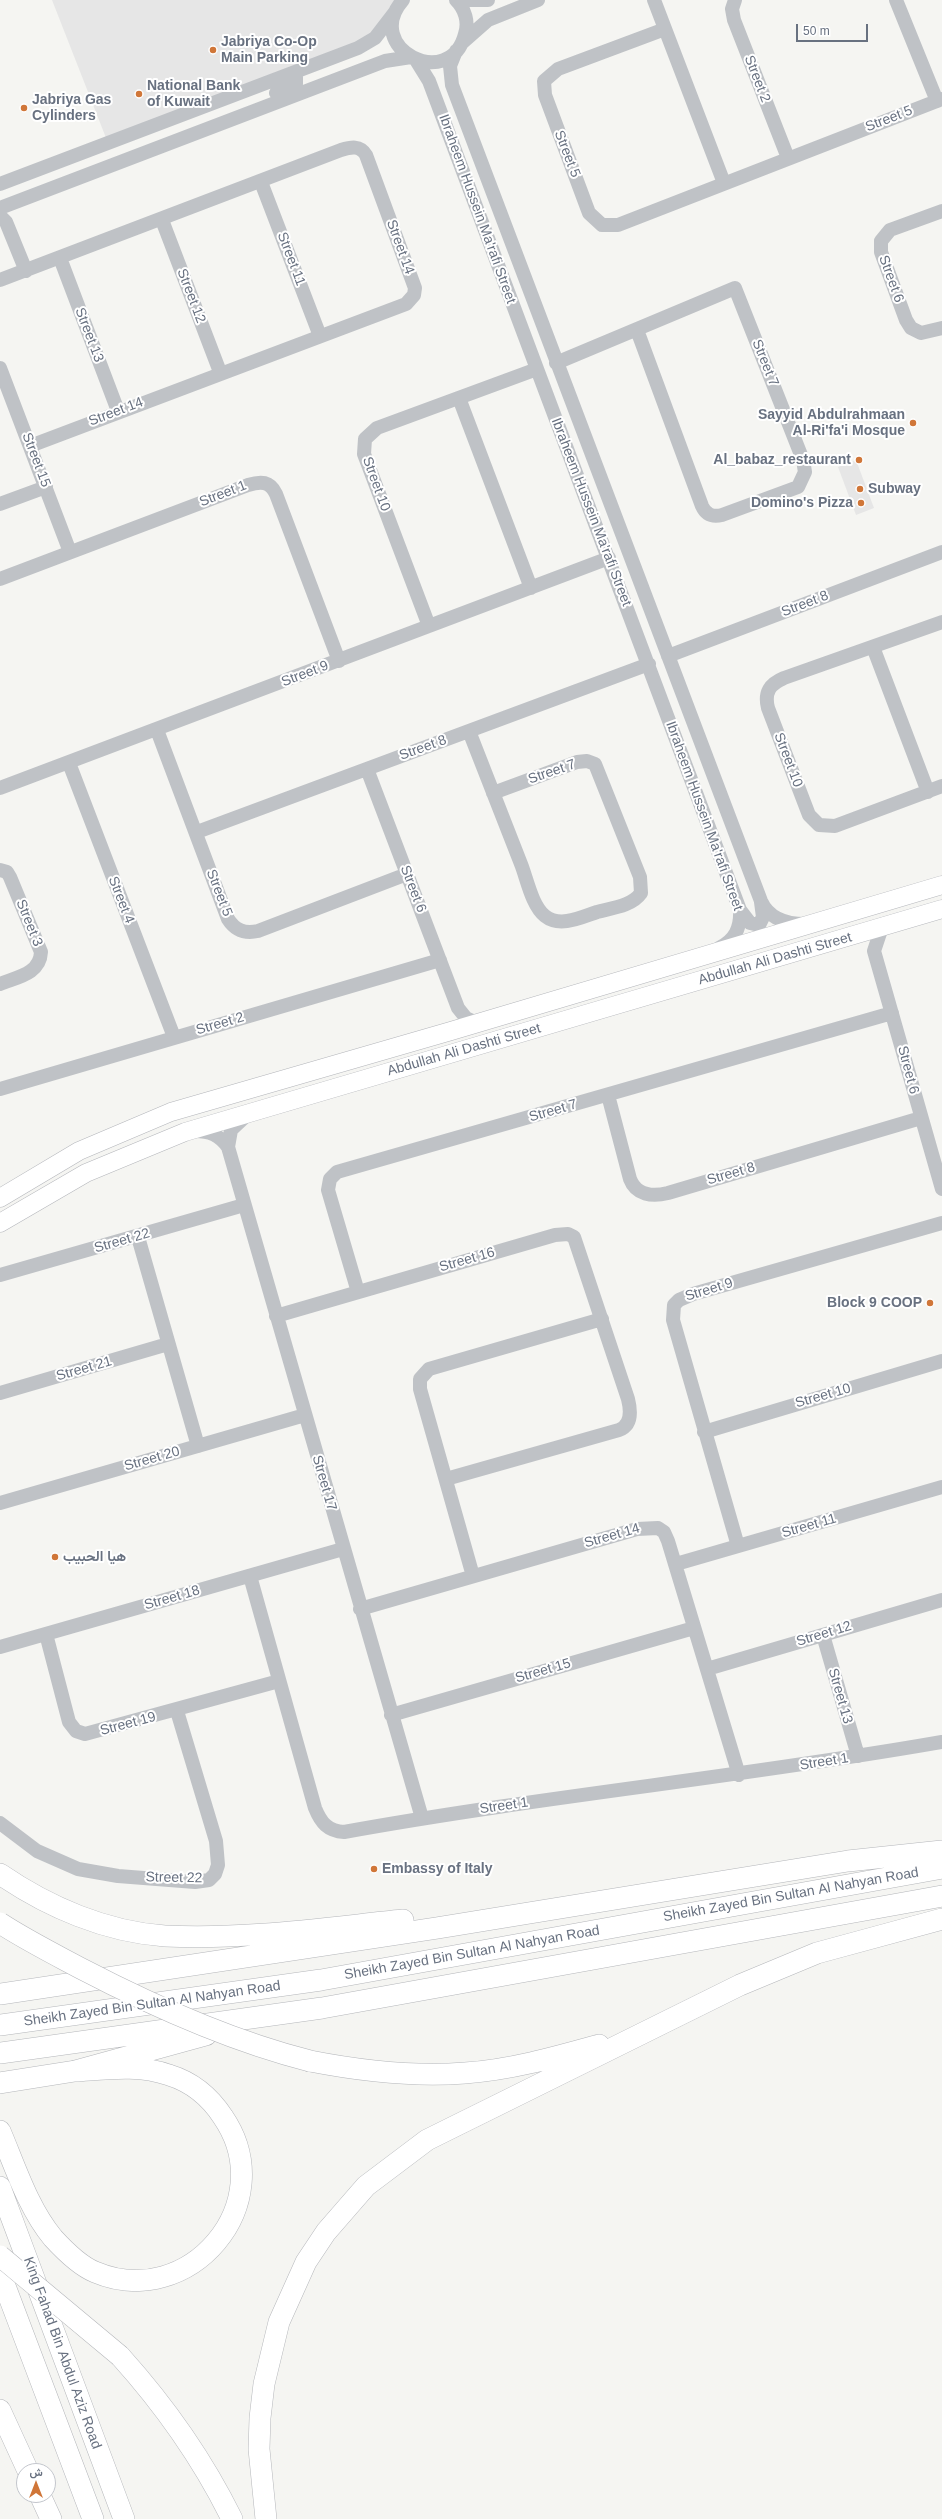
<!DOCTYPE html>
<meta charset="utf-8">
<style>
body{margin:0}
#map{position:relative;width:942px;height:2519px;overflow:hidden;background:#f5f5f2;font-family:Arial,Vazirmatn,sans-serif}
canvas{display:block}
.north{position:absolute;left:16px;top:2463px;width:40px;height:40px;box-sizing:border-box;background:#fff;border:1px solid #c3c6cc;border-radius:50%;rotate:0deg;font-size:11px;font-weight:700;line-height:16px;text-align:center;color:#687180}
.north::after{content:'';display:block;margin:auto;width:14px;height:18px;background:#d07638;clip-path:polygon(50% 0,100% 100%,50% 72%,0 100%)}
.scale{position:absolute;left:796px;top:24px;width:72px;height:18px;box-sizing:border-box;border:2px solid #687180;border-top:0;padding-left:5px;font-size:12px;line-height:14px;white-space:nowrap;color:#687180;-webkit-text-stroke:3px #fff;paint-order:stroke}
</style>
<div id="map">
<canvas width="942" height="2519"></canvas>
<div class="north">ش</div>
<div class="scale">50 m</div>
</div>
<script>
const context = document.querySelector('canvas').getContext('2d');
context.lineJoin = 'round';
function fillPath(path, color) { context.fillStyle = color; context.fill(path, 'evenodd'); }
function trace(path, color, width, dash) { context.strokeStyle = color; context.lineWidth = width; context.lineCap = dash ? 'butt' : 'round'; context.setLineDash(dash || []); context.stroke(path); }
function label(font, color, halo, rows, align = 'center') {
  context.font = font + ' Arial,Vazirmatn,sans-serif'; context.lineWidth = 4; context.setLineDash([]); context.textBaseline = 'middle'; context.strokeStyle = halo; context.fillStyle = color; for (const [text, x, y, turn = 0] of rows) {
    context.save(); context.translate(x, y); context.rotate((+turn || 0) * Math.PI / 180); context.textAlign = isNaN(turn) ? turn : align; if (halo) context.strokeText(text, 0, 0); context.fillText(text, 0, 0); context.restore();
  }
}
const built = new Path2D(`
 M52,0H397L382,32L108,143Z
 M856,460L874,508L856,515L838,467Z`);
const minor = new Path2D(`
 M403,0C361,48 450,93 465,34C469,22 465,9 456,0
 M461,0H488
 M654,0L724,183
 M735,0L732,9L734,20L788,158
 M896,0L937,101
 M665,29L558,69L544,81L545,95L589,213L602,225H618L942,99
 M463,42L488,20L538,0
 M456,51L450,66L452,85L761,901C769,919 787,924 805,924
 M416,60L429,81L740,910C741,928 735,940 719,948
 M276,93L296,84V77L290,74
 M261,182L320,336
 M0,184L358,48L375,38L395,12
 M0,208L385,61L411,57
 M942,211L890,230L881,241V252L906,320L911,328L921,333L942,328
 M0,216L6,222L26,271
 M162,220L220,372
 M60,258L118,411
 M0,280L341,150C351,147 360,145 366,155L415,288L414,295L406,304L30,446
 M556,363L735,288L803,460L805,472L798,487L722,515C713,517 706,515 702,506L637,330
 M0,368L70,552
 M459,398L531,588
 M0,504L46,487
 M0,579L248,485C261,481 270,481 276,494L339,661
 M942,622L784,678C770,684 764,692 768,708L809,815L819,825L835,826L942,786
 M429,626L364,454L365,439L377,428L537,369
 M873,647L928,792
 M668,656L942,552
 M157,730L228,919C235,930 244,934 258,931L407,874
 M469,731C486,775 504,820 521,864C527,879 532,906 545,916C560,928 582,917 597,912C612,908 632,906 641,893L640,877L595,764L587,761L577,762L493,793
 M69,763L174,1037
 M367,769L458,1008L466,1018L477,1023
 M0,788L609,558
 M197,832L649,664
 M0,870L7,872L10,877L41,952C40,974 17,977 0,984
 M740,910L750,923L759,925L763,917L761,902
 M882,927L874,951L942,1189
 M0,1089L440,960
 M608,1095L630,1179C636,1195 652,1197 668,1193L921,1118
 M195,1131C210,1131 219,1135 228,1147L422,1818
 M228,1147L231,1130L247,1115
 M138,1237L198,1446
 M0,1275L244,1205
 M358,1292L328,1190L330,1179L337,1172L892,1013
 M276,1316L555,1235L568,1234L574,1237L628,1399C631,1411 632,1425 619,1430L446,1479
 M0,1393L168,1344
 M704,1432L942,1361
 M0,1503L305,1415
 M738,1546L673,1320L674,1305L679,1300L693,1294L942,1223
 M676,1564L942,1487
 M250,1576L315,1808C321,1823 328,1831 344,1832C543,1796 743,1777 942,1742
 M473,1576L420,1389V1379L429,1369L602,1319
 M360,1609L637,1529L658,1528L664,1532L668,1541L739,1775
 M46,1634L69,1722L76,1731L85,1734L279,1681
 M823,1635L858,1756
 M0,1647L343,1549
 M707,1669L942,1600
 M391,1715L694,1628
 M0,1823L37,1851L78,1869L118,1876L195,1882L209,1880L215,1874L218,1865L216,1841L177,1711`);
const major = new Path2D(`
 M0,1198L79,1151L171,1112L451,1031L942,885
 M0,1223L86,1173L185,1132L942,909`);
const highway = new Path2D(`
 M0,1874C48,1907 106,1932 165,1936C244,1940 325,1928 403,1920
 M0,1994L437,1928L848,1861L942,1851
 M0,2025L321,1980L942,1868
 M0,2053L322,2008L942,1896
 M310,2061C361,2071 413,2077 465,2073C510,2070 556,2057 599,2045
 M0,2083L75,2071L206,2035
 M0,2131C15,2166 28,2208 53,2238C64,2250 80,2266 95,2272C189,2312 282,2203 223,2117C210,2097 192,2082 169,2075C139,2064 106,2069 75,2071
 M0,2187L124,2519
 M0,2273L93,2519
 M120,2356C165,2406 202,2458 232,2519
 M0,2410L28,2471
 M40,2495L51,2519
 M266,2519L259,2449L260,2418L264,2384L279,2322L306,2262L326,2232L366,2186L427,2140L740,1985L817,1953L942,1919`);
const highwayBridge = new Path2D(`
 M0,1923C26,1940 54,1954 82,1969C155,2007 231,2041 310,2061
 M0,2256L120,2356`);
const markers = [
 [213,50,4,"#d07638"],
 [139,94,4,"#d07638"],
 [24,108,4,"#d07638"],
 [913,423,4,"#d07638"],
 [859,460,4,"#d07638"],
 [860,489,4,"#d07638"],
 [861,503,4,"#d07638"],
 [930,1303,4,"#d07638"],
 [55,1557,4,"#d07638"],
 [374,1869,4,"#d07638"]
];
const poiNames = [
 ["Jabriya Co-Op",221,42],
 ["Main Parking",221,58],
 ["National Bank",147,86],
 ["of Kuwait",147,102],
 ["Jabriya Gas",32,100],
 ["Cylinders",32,116],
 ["Sayyid Abdulrahmaan",905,415,"right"],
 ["Al-Ri'fa'i Mosque",905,431,"right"],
 ["Al_babaz_restaurant",851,460,"right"],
 ["Subway",868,489],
 ["Domino's Pizza",853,503,"right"],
 ["Block 9 COOP",922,1303,"right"],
 ["هيا الحبيب",63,1557],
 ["Embassy of Italy",382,1869]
];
const streetNames = [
 ["Street 2",757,79,69],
 ["Street 5",889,119,-21],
 ["Street 5",567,154,69],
 ["Ibraheem Hussein Ma'rafi Street",477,209,70],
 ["Street 14",400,247,70],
 ["Street 11",291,259,69],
 ["Street 6",891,279,70],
 ["Street 12",191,296,69],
 ["Street 13",89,335,69],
 ["Street 7",765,363,68],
 ["Street 14",116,412,-21],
 ["Street 15",36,460,69],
 ["Street 10",376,484,70],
 ["Street 1",223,494,-21],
 ["Ibraheem Hussein Ma'rafi Street",591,512,69],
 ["Street 8",805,604,-21],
 ["Street 9",305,674,-21],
 ["Street 8",423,748,-20],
 ["Street 10",788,760,69],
 ["Street 7",552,772,-19],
 ["Ibraheem Hussein Ma'rafi Street",704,816,70],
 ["Street 6",413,889,69],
 ["Street 5",219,893,69],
 ["Street 4",121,900,69],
 ["Street 3",29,923,68],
 ["Abdullah Ali Dashti Street",775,959,-16],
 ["Street 2",220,1024,-16],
 ["Abdullah Ali Dashti Street",464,1050,-16],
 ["Street 6",908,1070,75],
 ["Street 7",553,1111,-16],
 ["Street 8",731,1174,-16],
 ["Street 22",122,1241,-16],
 ["Street 16",467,1260,-16],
 ["Street 9",709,1290,-17],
 ["Street 21",84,1369,-16],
 ["Street 10",823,1396,-16],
 ["Street 20",152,1459,-16],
 ["Street 17",324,1483,74],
 ["Street 11",809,1526,-16],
 ["Street 14",612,1536,-16],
 ["Street 18",172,1598,-16],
 ["Street 12",824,1634,-17],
 ["Street 15",543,1671,-16],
 ["Street 13",840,1696,74],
 ["Street 19",128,1724,-15],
 ["Street 1",824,1762,-9],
 ["Street 1",504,1806,-8],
 ["Street 22",174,1878,1],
 ["Sheikh Zayed Bin Sultan Al Nahyan Road",791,1895,-10],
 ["Sheikh Zayed Bin Sultan Al Nahyan Road",472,1953,-10],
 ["Sheikh Zayed Bin Sultan Al Nahyan Road",152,2004,-8],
 ["King Fahad Bin Abdul Aziz Road",62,2353,70]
];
fillPath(built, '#e6e6e6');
trace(major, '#b3b5ba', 19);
trace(highway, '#b4b6ba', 22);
trace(minor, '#bfc2c6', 14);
trace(major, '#fff', 18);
trace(highway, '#fff', 21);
trace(highwayBridge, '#b4b6ba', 22, []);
trace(highwayBridge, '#fff', 21);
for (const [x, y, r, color] of markers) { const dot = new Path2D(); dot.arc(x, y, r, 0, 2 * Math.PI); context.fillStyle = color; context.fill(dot); trace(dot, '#fff', 1.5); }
label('bold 14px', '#687180', '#fff', poiNames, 'left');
label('14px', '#687180', '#fff', streetNames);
</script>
